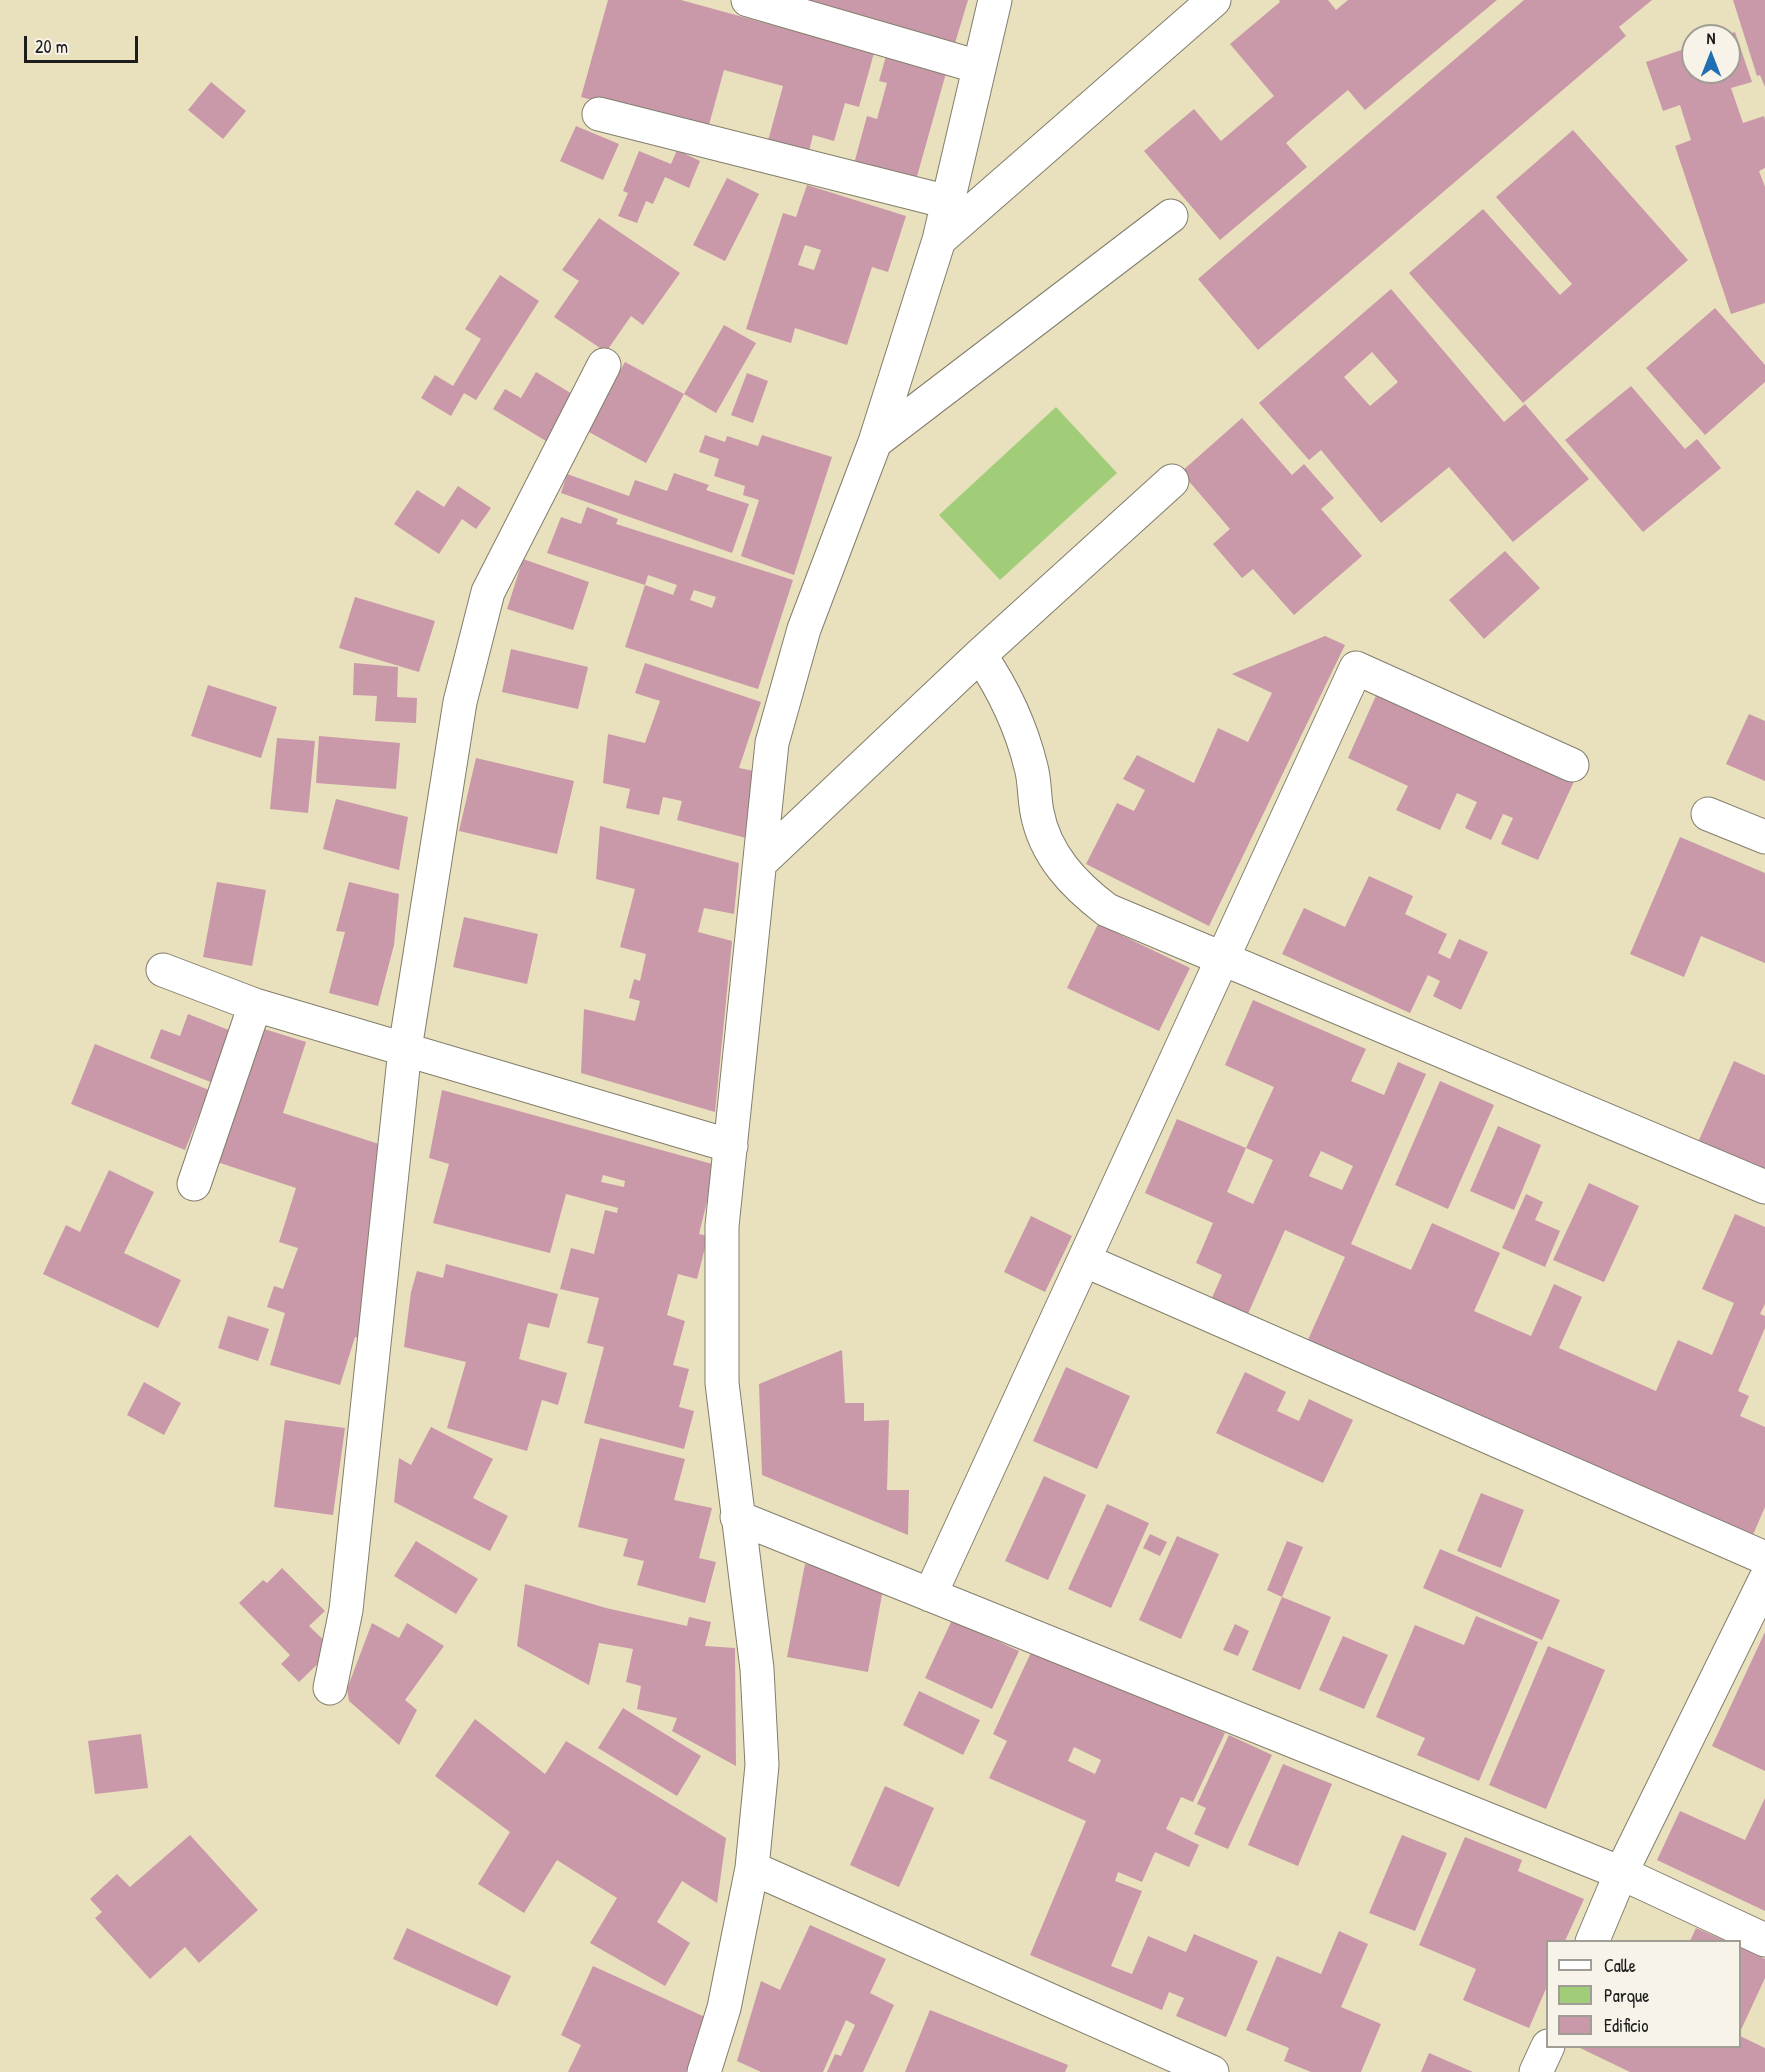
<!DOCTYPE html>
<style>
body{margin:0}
#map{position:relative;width:1765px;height:2072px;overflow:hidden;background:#e9e0bd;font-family:"Patrick Hand",sans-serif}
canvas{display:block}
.legend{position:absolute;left:1546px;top:1940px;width:195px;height:108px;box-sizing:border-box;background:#f7f3e8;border:2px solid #9f9d96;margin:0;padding:8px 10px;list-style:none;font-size:18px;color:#1c1c1c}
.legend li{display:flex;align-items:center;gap:12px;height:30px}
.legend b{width:30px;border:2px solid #9f9d96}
.north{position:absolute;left:1681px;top:24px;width:60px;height:60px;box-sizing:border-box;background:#f7f3e8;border:2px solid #9f9d96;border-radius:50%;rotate:0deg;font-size:16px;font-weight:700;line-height:24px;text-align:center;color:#1c1c1c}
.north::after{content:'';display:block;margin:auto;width:21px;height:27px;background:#1f6fb2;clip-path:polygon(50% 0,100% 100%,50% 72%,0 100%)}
.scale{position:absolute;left:24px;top:36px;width:114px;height:27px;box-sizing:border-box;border:3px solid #1c1c1c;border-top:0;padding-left:8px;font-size:18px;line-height:21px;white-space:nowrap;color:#1c1c1c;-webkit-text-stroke:4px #f7f3e8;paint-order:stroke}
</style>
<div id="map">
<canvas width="1765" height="2072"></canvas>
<ul class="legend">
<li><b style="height:8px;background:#fff"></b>Calle</li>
<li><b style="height:16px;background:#a1cd79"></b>Parque</li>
<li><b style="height:16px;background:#c999a9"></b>Edificio</li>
</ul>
<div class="north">N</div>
<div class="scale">20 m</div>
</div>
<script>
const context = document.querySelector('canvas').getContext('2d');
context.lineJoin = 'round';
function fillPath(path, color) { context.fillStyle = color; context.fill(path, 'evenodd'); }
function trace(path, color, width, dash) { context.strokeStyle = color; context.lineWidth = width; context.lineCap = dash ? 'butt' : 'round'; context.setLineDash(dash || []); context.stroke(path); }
const green = new Path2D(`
 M1056,407L1117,473L1000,580L939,515Z`);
const building = new Path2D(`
 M608,0H681L874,53L859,107L845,103L834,141L813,135L807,159L766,148L783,86L724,70L707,132L581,97Z
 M776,0H968L952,53Z
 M1279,0H1328L1336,10L1348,0H1497L1365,110L1348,90L1302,129L1286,143L1307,167L1220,240L1144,151L1194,109L1221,141L1274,96L1230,44L1280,2Z
 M1524,0H1652L1619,27L1626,36L1258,350L1198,279Z
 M1733,0H1765V87L1760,75L1757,76Z
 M1735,32L1752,82L1731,88L1743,123L1764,116L1765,120V168L1759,171L1765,187V303L1731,314L1675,146L1691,140L1680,105L1663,111L1646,62L1693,46V72H1729V34Z
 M886,56L946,73L914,187L852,171L867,116L877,119L887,83L879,81Z
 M211,82L246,111L223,139L188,110Z
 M576,126L619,144L603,180L560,161Z
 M1573,130L1688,260L1523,403L1409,273L1483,209L1560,295L1572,284L1496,197Z
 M677,150L700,161L689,188L665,177L653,204L646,201L637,223L618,216L628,193L623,191L639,151L671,164Z
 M727,178L759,194L725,261L693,245Z
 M807,185L906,216L888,272L872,267L847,345L795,328L791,343L746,329L783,213L796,217ZM805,245L821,250L814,270L798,265Z
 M599,218L680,273L643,325L631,316L606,352L554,317L579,281L562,270Z
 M500,275L539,301L476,400L464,393L451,416L421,398L435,375L453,386L481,339L465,329Z
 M1391,289L1504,422L1525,404L1589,479L1513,542L1449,467L1381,523L1321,450L1309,460L1259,403ZM1372,352L1398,382L1370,406L1344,377Z
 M1715,308L1765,365V382L1705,435L1646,368Z
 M724,325L756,343L716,413L684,394Z
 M625,362L684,394L646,463L587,431Z
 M536,372L574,395L546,441L493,409L505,389L521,398Z
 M747,373L768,381L753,423L731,415Z
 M1631,386L1685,449L1697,439L1721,468L1643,532L1565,440Z
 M1242,418L1292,475L1304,464L1334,498L1321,509L1362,556L1294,615L1253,569L1242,578L1213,544L1230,529L1181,472Z
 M705,435L725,442L727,436L758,446L762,435L832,457L794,575L741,556L759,500L743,495L745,486L714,476L719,459L699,452Z
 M674,473L709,485L706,490L749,504L732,553L561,493L567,474L629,496L635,480L667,491Z
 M458,486L491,508L476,529L462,519L439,554L394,524L417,490L444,507Z
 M587,507L618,519L616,524L793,580L758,689L625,647L645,585L673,595L677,585L648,575L645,585L547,553L561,517L581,524ZM694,590L716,597L712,608L690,600Z
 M1505,551L1540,588L1484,639L1449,600Z
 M523,559L589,582L573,630L507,609Z
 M355,597L435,621L419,672L339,648Z
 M1325,636L1345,645L1209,926L1086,864L1117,803L1134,811L1145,790L1123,779L1137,755L1194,783L1218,728L1248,742L1272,693L1232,674Z
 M511,649L588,667L578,709L502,692Z
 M354,663L398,667L397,697L417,698L416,723L375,721L377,696L353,695Z
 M645,663L761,702L739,768L754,771L746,838L677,820L682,801L663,797L659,815L626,808L630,789L603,783L608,734L645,743L660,701L635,693Z
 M208,685L277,707L261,758L191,736Z
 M1379,689L1576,777L1538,860L1501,844L1513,818L1503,814L1491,840L1465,828L1477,802L1457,793L1440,830L1396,810L1408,786L1348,758Z
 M1749,714L1765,721V781L1726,764Z
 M319,736L400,743L396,789L316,783Z
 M277,738L315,741L308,813L270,809Z
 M476,758L574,781L557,854L459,831Z
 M336,799L408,817L399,870L323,849Z
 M600,826L739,863L734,914L704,908L698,932L732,941L715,1112L581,1073L584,1009L635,1021L640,1001L629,998L634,979L640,981L646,954L620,947L635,889L596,879Z
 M1680,837L1765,873V963L1701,936L1684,977L1630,954Z
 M1369,876L1413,896L1405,914L1447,934L1438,953L1450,959L1459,939L1488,952L1461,1010L1433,996L1440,981L1428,975L1410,1013L1282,954L1304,908L1345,927Z
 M217,882L266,890L252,966L203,957Z
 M349,882L399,894L394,945L378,1006L329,993L345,932L336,931Z
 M464,917L538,934L527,984L453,967Z
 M1098,924L1190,968L1159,1031L1067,988Z
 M1253,1000L1366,1049L1351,1081L1384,1095L1398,1062L1426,1074L1351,1244L1411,1270L1432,1223L1500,1253L1474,1311L1531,1336L1554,1284L1582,1297L1559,1348L1656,1391L1678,1340L1712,1355L1734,1303L1702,1289L1735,1214L1765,1227V1304L1760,1314L1765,1316V1328L1738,1391L1749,1396L1740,1416L1765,1427V1507L1752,1537L1307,1342L1345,1257L1285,1230L1247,1316L1211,1300L1222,1275L1196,1263L1213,1223L1145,1193L1177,1119L1246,1148L1227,1192L1253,1204L1273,1160L1246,1148L1274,1087L1225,1065ZM1321,1151L1353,1166L1342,1190L1309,1176Z
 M188,1014L239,1034L218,1085L150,1058L161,1029L180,1036Z
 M258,1027L306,1042L283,1113L382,1145L359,1338L355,1337L340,1385L270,1365L285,1313L267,1307L274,1286L283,1289L298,1248L279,1242L296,1188L214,1161Z
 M95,1044L209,1090L185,1150L71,1104Z
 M1734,1061L1765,1075V1170L1695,1149Z
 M1440,1081L1494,1105L1448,1209L1395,1185Z
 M442,1090L716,1165L699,1234L708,1236L697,1279L678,1274L667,1315L685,1321L673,1365L689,1369L679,1407L694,1411L684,1449L584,1423L604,1347L587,1343L599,1298L560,1289L571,1248L594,1254L605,1210L617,1213L618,1208L566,1194L550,1253L433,1223L449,1164L429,1158ZM603,1175L625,1181L624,1187L601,1182Z
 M1498,1126L1541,1145L1514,1210L1470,1191Z
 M109,1170L154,1192L124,1253L181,1280L158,1328L43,1274L66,1225L80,1232Z
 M1589,1183L1639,1206L1604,1282L1553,1260Z
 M1526,1194L1543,1202L1535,1220L1560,1231L1545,1267L1502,1248Z
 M1031,1216L1072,1236L1045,1292L1004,1272Z
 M446,1264L558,1294L549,1328L528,1323L519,1359L567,1373L558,1405L542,1400L527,1451L447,1428L466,1362L404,1347L411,1292L417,1271L443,1278Z
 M228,1316L269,1329L258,1361L218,1348Z
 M842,1350L845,1403H864V1421L889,1420L887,1490H909L908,1535L762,1475L759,1384Z
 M1066,1367L1130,1396L1097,1469L1033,1441Z
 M1245,1372L1286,1392L1277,1411L1299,1421L1309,1399L1353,1420L1323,1483L1216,1433Z
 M144,1382L181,1403L164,1435L127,1415Z
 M285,1420L345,1428L333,1515L274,1507Z
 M431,1427L493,1459L473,1498L508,1516L490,1551L394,1502L399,1458L411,1465Z
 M600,1438L685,1459L674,1500L712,1508L699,1558L716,1562L705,1603L637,1585L644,1561L623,1556L628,1539L578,1527Z
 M1044,1476L1086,1495L1048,1580L1005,1561Z
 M1481,1493L1524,1510L1501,1568L1457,1551Z
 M1107,1504L1149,1523L1111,1608L1068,1589Z
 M1150,1534L1167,1542L1160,1556L1143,1548Z
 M1177,1536L1219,1554L1181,1639L1139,1620Z
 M416,1541L478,1579L456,1614L394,1576Z
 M1287,1541L1303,1547L1282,1597L1267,1590Z
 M1440,1549L1560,1600L1542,1640L1423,1588Z
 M805,1564L885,1578L868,1672L787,1657Z
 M282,1568L325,1611L309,1626L333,1649L299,1682L281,1664L290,1655L239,1603L263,1580L267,1583Z
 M525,1584L606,1608L687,1626L689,1617L711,1622L705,1646L735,1648L736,1766L672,1731L677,1718L637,1709L641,1686L626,1682L633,1649L599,1643L589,1685L517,1646Z
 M1282,1597L1331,1617L1300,1690L1252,1670Z
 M1476,1616L1538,1642L1479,1781L1417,1755L1425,1738L1376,1717L1415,1625L1464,1645Z
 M952,1620L1019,1651L992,1709L925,1678Z
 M372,1623L399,1638L407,1623L444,1646L405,1700L417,1710L399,1745L349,1701L347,1689Z
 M1235,1624L1249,1631L1238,1656L1223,1650Z
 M1765,1632V1771L1712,1746Z
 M1343,1636L1388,1655L1364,1709L1319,1690Z
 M1034,1646L1225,1733L1193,1802L1181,1797L1166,1829L1199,1845L1189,1867L1155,1852L1142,1882L1118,1872L1115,1881L1142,1891L1111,1966L1132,1974L1148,1936L1186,1952L1194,1934L1258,1961L1226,2037L1176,2016L1184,1998L1169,1992L1162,2010L1030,1955L1086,1821L989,1778L1007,1741L993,1734ZM1074,1747L1101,1760L1095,1774L1068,1761Z
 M1548,1646L1605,1670L1546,1809L1489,1785Z
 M919,1691L980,1720L963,1755L903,1725Z
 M623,1708L701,1756L677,1796L598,1748Z
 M475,1719L545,1774L566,1741L726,1838L717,1903L682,1881L657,1922L690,1943L665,1986L590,1943L617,1898L557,1860L524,1913L478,1884L510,1832L435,1776Z
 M141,1734L148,1788L95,1794L88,1741Z
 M1229,1735L1272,1755L1228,1849L1194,1834L1206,1808L1197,1804Z
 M1283,1764L1332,1784L1298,1866L1248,1845Z
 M885,1786L934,1808L899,1887L850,1865Z
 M1765,1798V1911L1657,1860L1680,1811L1745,1840Z
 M190,1835L258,1910L199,1963L185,1947L150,1979L95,1918L102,1912L90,1899L117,1874L130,1887Z
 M1402,1835L1447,1853L1415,1931L1369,1913Z
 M1465,1837L1522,1860L1518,1871L1584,1899L1565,1941L1548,1942V1984L1529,2028L1463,2000L1476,1969L1419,1945Z
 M810,1925L886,1959L870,1993L894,2005L863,2072H827L835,2054L841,2056L855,2025L846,2020L823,2072H761L737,2061L761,1981L780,1990Z
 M407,1928L511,1976L497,2006L393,1959Z
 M1696,1928L1726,1941H1690Z
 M1339,1931L1368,1944L1341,2007L1381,2024L1361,2072H1311L1284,2061L1289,2048L1246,2030L1277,1956L1321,1974Z
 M1740,1947L1765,1959V1978L1740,2032Z
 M593,1966L705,2017L686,2072H568L581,2045L561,2035Z
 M930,2010L1068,2065L1065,2072H905Z
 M1740,2036L1765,2048V2072H1630L1576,2046H1740Z
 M1429,2053L1452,2063L1473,2072H1421Z`);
const minor = new Path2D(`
 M748,0L979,67
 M599,114L948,202
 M939,240L1214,0
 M875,442L1171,216
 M980,655C1004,690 1021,726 1031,767C1035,781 1034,797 1037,812C1045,855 1074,885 1107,910L1765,1187
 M1708,814L1765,837
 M761,862L980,655L1172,481
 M163,970L255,1005L731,1146
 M194,1184L255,1005
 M1086,1261L1765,1558
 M737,1517L1621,1873L1765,1940
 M930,1595C1074,1286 1213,976 1356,668L1572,765
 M330,1688L346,1610L405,1049L460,702L488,592L604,365
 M752,1868L1212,2072
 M1592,1942L1621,1873L1765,1580
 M704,2072L724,2008L752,1868L762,1765L757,1669L722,1383V1226L772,743L804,629L875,442L939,240L995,0
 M1536,2072L1548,2046`);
fillPath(green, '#a1cd79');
fillPath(building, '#c999a9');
trace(minor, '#827e6c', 35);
trace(minor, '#fff', 33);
</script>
